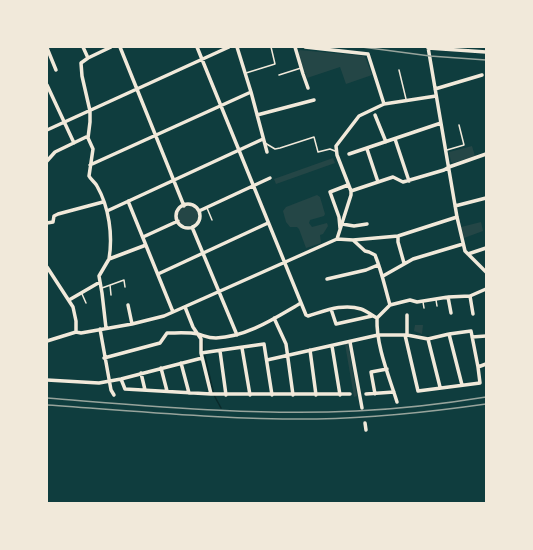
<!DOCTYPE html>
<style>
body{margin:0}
#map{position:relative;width:533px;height:550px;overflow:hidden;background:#0f3d3e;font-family:Karla,sans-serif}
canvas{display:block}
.frame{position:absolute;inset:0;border:48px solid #f1e9da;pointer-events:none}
</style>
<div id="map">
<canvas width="533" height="550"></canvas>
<div class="frame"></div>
</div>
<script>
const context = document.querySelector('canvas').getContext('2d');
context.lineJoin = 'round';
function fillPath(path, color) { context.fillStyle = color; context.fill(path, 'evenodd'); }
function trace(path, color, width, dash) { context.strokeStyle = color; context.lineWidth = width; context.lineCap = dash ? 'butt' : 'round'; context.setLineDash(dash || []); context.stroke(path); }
const green = new Path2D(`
 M300,50L364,56L366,59L372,75L346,84L340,67L307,78L298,53Z
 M472,146L475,156L453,163L451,162L449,152Z
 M333,158L335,163L276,184L274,179Z
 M317,195L320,197L325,214L324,216L310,220L309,223L312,227L327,223L328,226L323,234L320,235L321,243L306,248L299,229L297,227H290L286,222L283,211L286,207Z
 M178 216a10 10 0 1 1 20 0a10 10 0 1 1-20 0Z
 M481,222L483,231L464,238L461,227Z
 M415,325H423L422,334L414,331Z
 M345,344H348L357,396L354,397Z`);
const stream = new Path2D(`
 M203,341V348L213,391L215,397L221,408`);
const service = new Path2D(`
 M399,70L406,99
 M246,73L275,64L271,47
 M279,75L301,68
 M265,143L275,149L280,148L314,137L318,152L330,149L335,151
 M447,150L464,145L459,125
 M207,208L212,220
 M110,285L111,295
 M102,288L124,280L125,287
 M82,294L86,303
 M436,300L437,306
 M423,302L424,308`);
const minor = new Path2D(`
 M83,47L88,58
 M120,47L184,206
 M197,47L306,315L308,316C325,311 343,303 361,309C367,311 371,315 377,318C376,346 389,376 397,402
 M237,47L251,92L267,152
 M295,47L303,74L308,88
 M305,47L368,54L384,104
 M428,47L457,217L465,251L486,272
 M47,48L56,70
 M428,48L486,52
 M47,85L74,143
 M435,89L482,75
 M257,115L314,100
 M375,115L386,142
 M47,130L229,47
 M395,139L409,181
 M367,149L378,182
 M349,154L441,123
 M47,161L55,152L86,137L88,138
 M90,165L251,92
 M351,191L393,177L403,182L444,170L449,167L486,154
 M128,201L173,312
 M176 216a12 12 0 1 1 24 0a12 12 0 1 1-24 0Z
 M455,206L486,198
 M107,211L263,139
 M199,211L270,178
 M47,223L53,222L54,216L58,214L103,202
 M342,224L354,226L367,224
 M192,227L237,335
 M340,228L339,217L330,192L348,185
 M398,236V242L404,263
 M143,237L178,221
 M337,239L351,195V191L337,155L336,146L359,116L384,104L436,96
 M353,240L365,251L369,252L375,255C382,272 385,288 390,305
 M468,254L486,248
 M109,259C113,235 109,207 97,186C95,182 91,180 89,176L93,149L88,138L90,122V111L82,76L81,63L88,58L111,47
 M47,267L73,307L76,321V332
 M158,274L268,223
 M383,276L413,259L463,244
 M327,279L366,270L378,265
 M470,296L473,314
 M448,297L451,313
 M69,300L100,282
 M128,305L132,324
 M185,307L193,327L201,339V353L211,394
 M331,309L336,324L372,316
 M407,315V335
 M274,318L286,344L293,395
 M377,318L390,305L410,300L417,302L448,297L470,296L486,289
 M106,328L102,293L99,276L109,259L146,245
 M100,329L111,390L114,395
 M449,334L462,385
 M405,335L418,391L480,383L478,367
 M472,337L486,336
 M428,339L440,387
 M47,341L76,332L81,333L132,324L164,316L337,239L353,240L398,236L457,217
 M350,342L362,408
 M332,346L340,395
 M242,348L250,395
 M310,350L316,395
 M220,351L226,395
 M201,353L264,344L272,395
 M104,358L160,343L167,333C177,333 189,332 198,334C205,336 208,338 216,338C247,337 275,318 301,303
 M267,360L378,335H407L428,339L449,334L471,331L478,367L486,364
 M181,363L189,393
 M161,368L167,391
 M141,373L145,390
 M121,379L125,389L211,394H350
 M47,380L99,383L121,379L202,358
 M366,394L394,392
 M375,394L371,372L387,369
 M365,423L366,430`);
const rail = new Path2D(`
 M362,47L430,56L486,60
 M47,398C150,406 253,416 356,411C400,409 443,404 486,397
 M47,405C137,411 227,420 317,419C373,418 430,412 486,404`);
fillPath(green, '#244646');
trace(stream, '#0a2a2b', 1.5);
trace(service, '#f1e9da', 1.5);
trace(minor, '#f1e9da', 3.5);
trace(rail, '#97a49c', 1.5);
</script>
